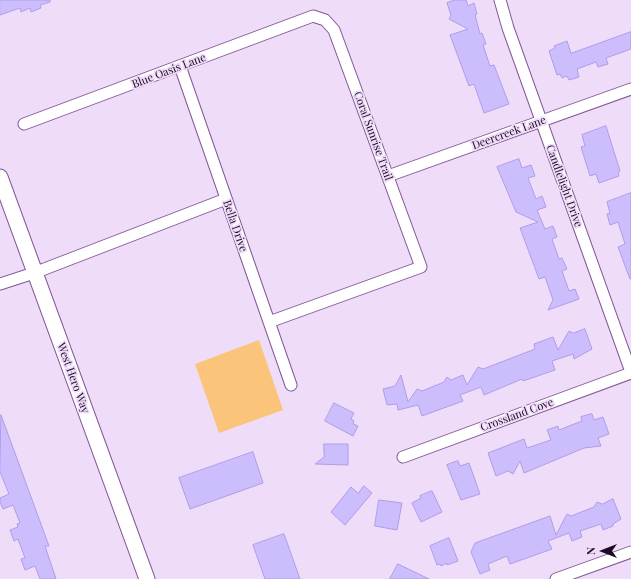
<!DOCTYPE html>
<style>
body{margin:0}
#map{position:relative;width:631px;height:579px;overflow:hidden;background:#efdcf8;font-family:"Playfair Display",serif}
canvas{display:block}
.north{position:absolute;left:583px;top:531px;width:40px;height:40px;-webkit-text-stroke:3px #efdcf8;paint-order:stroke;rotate:270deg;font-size:11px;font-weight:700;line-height:16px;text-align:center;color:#1d0b25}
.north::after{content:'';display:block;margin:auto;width:14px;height:18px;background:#1d0b25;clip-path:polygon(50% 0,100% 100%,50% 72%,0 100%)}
</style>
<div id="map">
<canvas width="631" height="579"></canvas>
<div class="north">N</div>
</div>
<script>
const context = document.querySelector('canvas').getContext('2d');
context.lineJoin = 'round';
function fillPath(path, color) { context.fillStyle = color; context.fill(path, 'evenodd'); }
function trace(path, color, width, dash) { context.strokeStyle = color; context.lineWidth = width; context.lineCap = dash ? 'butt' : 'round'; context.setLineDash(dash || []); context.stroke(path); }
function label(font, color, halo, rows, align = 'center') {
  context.font = font + ' "Playfair Display",serif'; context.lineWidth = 3.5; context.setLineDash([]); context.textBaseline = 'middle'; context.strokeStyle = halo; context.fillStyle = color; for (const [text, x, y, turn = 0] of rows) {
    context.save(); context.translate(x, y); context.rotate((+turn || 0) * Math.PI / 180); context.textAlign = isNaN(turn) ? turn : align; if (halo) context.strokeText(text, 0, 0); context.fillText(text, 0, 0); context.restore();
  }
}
const green = new Path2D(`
 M259,340L283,410L219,433L195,364Z`);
const building = new Path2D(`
 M0,0H50V2L40,5L41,8L31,12L30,8L21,12L20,8L0,15Z
 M455,0H466L468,6L474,3L477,14L475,15L480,34L482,33L486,44L483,45L490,66L494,65L509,104L484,113L474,84L469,86L450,35L468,29L449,19L451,15L447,3Z
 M631,32V49L606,58L608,64L598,67L596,62L577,69L579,77L569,80L567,76L562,78L560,74L557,75L549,51L555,48L554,46L567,41L571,53Z
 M606,126L620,171L618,172L619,176L599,183L596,174L590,176L581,147L585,146L582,135Z
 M519,159L522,168L531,165L535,176L528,178L536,199L542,196L546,207L537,210L545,229L553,226L557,237L552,239L559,259L562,258L567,269L562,271L569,291L575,289L579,299L548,310L553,300L545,277L539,279L520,228L538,222L516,212L497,167Z
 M631,193V279H630L618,247L625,244L618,222L610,225L607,214L610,213L607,202Z
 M585,329L592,349L574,359L573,354L552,361L555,370L523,381L522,379L484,395L481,387L460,395L463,401L422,416L418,405L398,410L397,404L387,405L383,389L395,386L401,375L408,402L417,389L422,391L444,382L447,377L451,380L463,375L467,385L478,367L483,369L535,349L534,344L553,337L558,350L569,331L573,333Z
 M334,403L354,413L351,419L354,421L353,424L358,426L353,436L325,421Z
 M592,414L594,420L603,417L609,434L598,438L601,446L584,448L524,473L520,461L513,474L508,471L496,476L488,453L524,439L527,448L551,440L547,430L558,426L559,430L582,421L581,417Z
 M1,415L49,546H45L56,579H40L35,566L25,570L21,559L25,558L18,539L14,541L10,530L18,527L17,524L20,523L13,505L3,509L0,502V498L9,494L0,472Z
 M324,444H348V465L315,464L324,457Z
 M253,452L263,483L190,509L179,478Z
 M458,461L460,466L469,463L480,494L461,500L447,465Z
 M364,486L372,493L345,525L331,512L351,487L358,493Z
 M432,491L442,512L421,522L412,503L421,498L420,496Z
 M613,499L621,519L613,524V526L603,530L601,524L580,531L582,537L572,541L569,533L548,541L552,549L510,564L507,556L488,564L490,570L480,574L471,552L475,543L550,516L556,535L567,514L571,516L594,507L597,502L602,504Z
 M379,500L402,503L397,530L375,526Z
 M284,534L300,579H265L253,545Z
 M449,538L458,561L447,565V563L441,566L440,564L437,565L430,546Z
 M398,564L429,579H390Z`);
const minor = new Path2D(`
 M500,0L508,28L631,372
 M180,66L291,385
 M24,124L313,16L325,20L334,30L421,267L269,322
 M388,176L631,89
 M0,284L34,273L226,199
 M403,457L631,373
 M556,579L631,552`);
const secondary = new Path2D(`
 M0,177L147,579`);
const streetNames = [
 ["Blue Oasis Lane",169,71,-21],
 ["Deercreek Lane",509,133,-20],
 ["Coral Sunrise Trail",373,136,70],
 ["Candlelight Drive",564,186,70],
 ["Bella Drive",235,226,71],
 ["West Hero Way",73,378,70],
 ["Crossland Cove",517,415,-20]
];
fillPath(green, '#fac57a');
fillPath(building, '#ccbefd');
trace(building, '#af9ce8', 1);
trace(minor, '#835797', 13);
trace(secondary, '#835797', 17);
trace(minor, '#fff', 11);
trace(secondary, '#fff', 15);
label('11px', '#1d0b25', '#efdcf8', streetNames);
</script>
